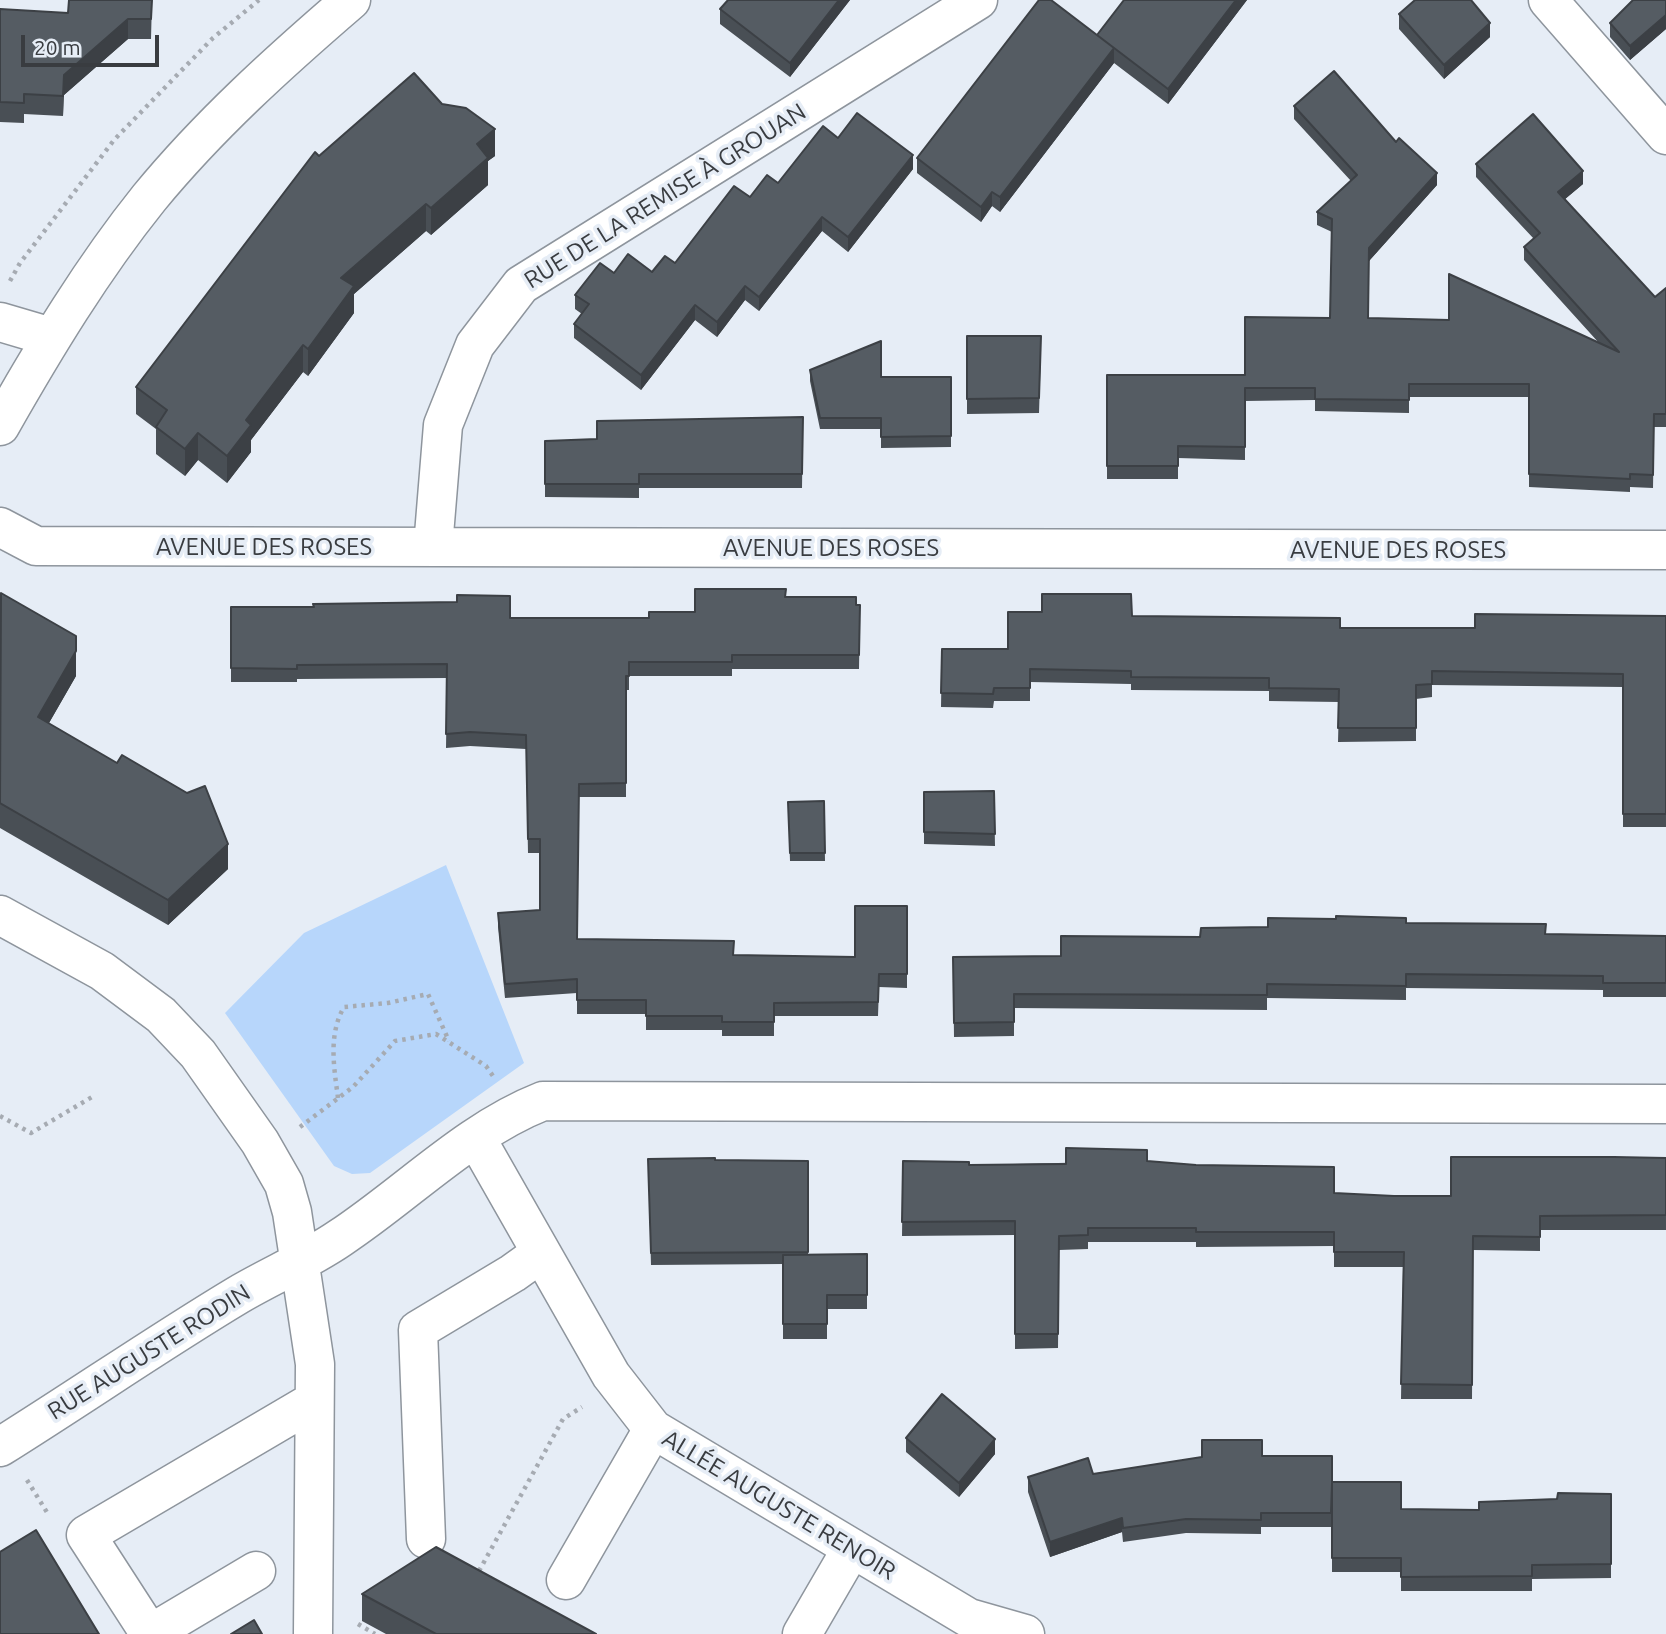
<!DOCTYPE html>
<meta charset="utf-8">
<style>
body{margin:0}
#map{position:relative;width:1666px;height:1634px;overflow:hidden;background:#e6edf6;font-family:Ubuntu,sans-serif}
canvas{display:block}
.scale{position:absolute;left:21px;top:35px;width:138px;height:32px;box-sizing:border-box;border:4px solid #393c40;border-top:0;padding-left:9px;font-size:21px;line-height:24px;white-space:nowrap;color:#393c40;-webkit-text-stroke:5px #e6edf6;paint-order:stroke}
</style>
<div id="map">
<canvas width="1666" height="1634"></canvas>
<div class="scale">20 m</div>
</div>
<script>
const context = document.querySelector('canvas').getContext('2d');
context.lineJoin = 'round';
function fillPath(path, color) { context.fillStyle = color; context.fill(path, 'evenodd'); }
function trace(path, color, width, dash) { context.strokeStyle = color; context.lineWidth = width; context.lineCap = dash ? 'butt' : 'round'; context.setLineDash(dash || []); context.stroke(path); }
function label(font, color, halo, rows, align = 'center') {
  context.font = font + ' Ubuntu,sans-serif'; context.lineWidth = 7; context.setLineDash([]); context.textBaseline = 'middle'; context.strokeStyle = halo; context.fillStyle = color; for (const [text, x, y, turn = 0] of rows) {
    context.save(); context.translate(x, y); context.rotate((+turn || 0) * Math.PI / 180); context.textAlign = isNaN(turn) ? turn : align; if (halo) context.strokeText(text, 0, 0); context.fillText(text, 0, 0); context.restore();
  }
}
const green = new Path2D(`
 M446,865L524,1063L370,1173L352,1174L334,1166L225,1013L304,933Z`);
const path = new Path2D(`
 M10,281L20,263L114,140L213,38L259,0
 M338,1098C334,1067 328,1035 344,1007L388,1003L428,994L449,1041
 M0,1116L31,1133L92,1097
 M300,1127L353,1087L395,1041L436,1034L486,1066L493,1076
 M27,1480L48,1514
 M479,1571L563,1419L582,1407
 M358,1624L375,1634`);
const minor = new Path2D(`
 M1548,0L1666,135
 M0,322L51,337
 M0,426C45,347 92,269 149,198C209,125 279,62 351,0
 M0,527L36,546L1666,550
 M433,547L443,425L475,345L521,285L978,0
 M0,915L102,971L161,1015L198,1054L260,1142L284,1184L292,1212L315,1364L313,1634
 M476,1138L611,1375L653,1429L969,1618L1025,1634
 M0,1447C80,1397 158,1343 238,1295C272,1275 308,1260 340,1238C408,1193 467,1131 543,1101L1666,1104
 M426,1539L418,1330L513,1273L541,1253
 M566,1580L653,1429
 M150,1634L86,1535L314,1401
 M150,1634L256,1571
 M802,1634L852,1548`);
const wall = new Path2D(`
 M69,0H163H152L151,39H128L64,95L63,116L24,114V123L0,122V9L68,13Z
 M728,0H850L790,77L720,24V9Z
 M1124,0H1247L1168,104L1114,63L1000,212L992,206L981,222L917,173V158L1097,35Z
 M1666,0V29L1630,60L1610,37V23Z
 M1399,14L1490,37L1444,79L1399,29Z
 M442,104L495,156L488,161V185L431,235L426,231L354,294V313L308,376L303,372L251,440V452L227,483L198,460L185,476L156,454V429L136,414V387L319,156Z
 M1294,106L1396,142L1437,185L1369,261L1368,318L1599,343L1524,260V247L1534,239L1476,177V164L1583,184L1565,199L1655,297L1666,288V427H1654L1653,488L1630,487V492L1529,487V397H1409V413L1315,411V400L1245,401V460L1178,458V479H1107V375H1245L1330,318L1332,232L1317,225V212L1351,181L1294,119Z
 M838,138L913,169L848,252L822,231L759,311L745,300L717,337L695,320L641,390L574,338V324L582,314L575,309V295L614,273L652,272L675,263L750,197L778,183Z
 M967,336L1041,350L1039,413L967,414Z
 M810,370L881,377H951V447L881,448V429H820L810,381Z
 M803,417L802,488H639V498L545,497V441L597,439Z
 M0,594L76,676L49,723L228,869L168,925L0,828Z
 M786,597L860,605L859,669H732V676H629V690H626V797H579L577,939L734,955L855,957L907,906V988L879,987L878,1016H774V1036H722V1030H646V1014H577V993L505,998L498,927V913L540,910V853H528L526,749L470,746L446,748L447,678L297,679V682H231V607H313V604L510,618H649L695,612Z
 M1132,616L1340,628H1475L1666,616V827H1623V687L1432,685V697L1416,699V741L1338,742L1339,702L1269,701V691L1131,690V684L1030,682V701H994L993,708L941,707L942,649H1008Z
 M994,791L995,846L924,844V792Z
 M824,801L825,861H790L788,802Z
 M1406,923L1545,934L1666,936V997H1603V990L1406,988V1000L1267,998V1010L1014,1008V1036L954,1037L953,957L1061,956L1268,927Z
 M1666,1158V1230H1540V1251L1473,1250L1472,1399H1401L1403,1267H1334V1246L1196,1247V1242H1088V1249L1059,1250L1058,1348L1015,1349V1235L902,1236L903,1161L969,1165L1147,1161L1334,1193L1394,1196H1451Z
 M648,1159L808,1161V1255L867,1254V1309H827V1339H783V1264L651,1265Z
 M906,1438L995,1454L959,1497L906,1452Z
 M1262,1456L1401,1509L1479,1510L1557,1499L1611,1494V1578L1532,1579V1591H1401V1572H1332V1497L1331,1527H1261V1534L1186,1533L1123,1542L1122,1532L1050,1557L1028,1492V1477L1093,1474Z
 M362,1594L596,1634H386L362,1621Z`);
const shadedWall = new Path2D(`
 M839,0H850L790,77V63Z
 M1236,0H1247L1168,104V89Z
 M1666,15V29L1630,60V46Z
 M128,19V39L64,95L63,116L64,75Z
 M1490,23V37L1444,79V65Z
 M1114,48V63L1000,212V197Z
 M495,129V156L488,161V185L431,235V208L477,144Z
 M913,155V169L848,252V237Z
 M1583,171V184L1558,205V192Z
 M1437,173V185L1369,261V248Z
 M992,192V206L981,222V207Z
 M426,204V231L354,294V313L308,376V349L341,278Z
 M822,217V231L759,311V297Z
 M745,286V300L717,337V322Z
 M695,305V320L641,390V375Z
 M303,345V372L251,440V452L227,483V456L246,420Z
 M198,433V460L185,476V449Z
 M76,651V676L38,742V717Z
 M228,844V869L168,925V900Z
 M995,1439V1454L959,1497V1483Z
 M1122,1518V1532L1050,1557V1542Z`);
const building = new Path2D(`
 M69,0H152L151,19H128L64,75L63,96L24,94V103L0,102V9L68,13Z
 M728,0H839L790,63L720,9Z
 M1039,0H1051L1114,48L1000,197L992,192L981,207L917,158Z
 M1124,0H1236L1168,89L1097,35Z
 M1415,0H1471L1490,23L1444,65L1399,14Z
 M1633,0H1666V15L1630,46L1610,23Z
 M1334,71L1396,142L1399,138L1437,173L1369,248L1368,318L1449,320V274L1619,352L1524,247L1540,233L1476,164L1533,114L1583,171L1558,192L1655,297L1666,288V414H1654L1653,475L1630,474V479L1529,474V384H1409V400L1315,399V388H1245V447L1178,446V466H1107V375H1245V317L1330,318L1332,219L1317,212L1357,175L1294,106Z
 M414,73L442,104L466,108L495,129L477,144L488,158L431,208L426,204L341,278L354,286L308,349L303,345L246,420L251,425L227,456L198,433L185,449L156,427L167,410L136,387L315,152L319,156Z
 M857,113L913,155L848,237L822,217L759,297L745,286L717,322L695,305L641,375L574,324L589,304L575,295L600,263L614,273L628,254L652,272L665,256L675,263L734,186L750,197L767,175L778,183L823,126L838,138Z
 M967,336H1041L1039,398L967,399Z
 M881,341V377H951V436L881,437V418H820L810,370Z
 M803,417L802,474H639V484H545V441L597,439V421Z
 M695,589H786L785,597H856V605H860L859,655H732V662H629V676H626V783L579,784L577,939L734,941L733,955L855,957V906H907V974H879L878,1002L774,1003V1022H722V1016H646V1000H577V979L505,984L498,913L540,910V839H528L526,735L470,732L446,734L447,664L297,665V669L231,668V607H314L313,604L457,602V595L510,596V618H649V612H695Z
 M1,593L76,636V651L38,717L117,763L122,755L187,793L205,786L228,844L168,900L0,803Z
 M1042,594H1131L1132,616L1340,618V628H1475V614L1666,616V814H1623V674L1432,671V684L1416,685V728H1338L1339,689L1269,688V678L1131,677V671L1030,669V688H994L993,694L941,693L942,649H1008V612H1042Z
 M994,791L995,834L924,832V792Z
 M824,801L825,853H790L788,802Z
 M1336,916L1406,918V923L1546,924L1545,934L1666,936V983H1603V976L1406,974V986L1267,984V995L1014,994V1022L954,1023L953,957L1061,956V936L1200,937L1201,928L1268,927V918L1336,919Z
 M1066,1148L1147,1150V1161L1196,1165L1334,1167V1193L1394,1196H1451V1157H1614L1666,1158V1215L1540,1216V1237L1473,1236L1472,1385L1401,1384L1404,1252H1334V1232H1196V1228H1088V1235L1059,1236L1058,1334H1015V1221L902,1222L903,1161L969,1162V1165L1066,1164Z
 M715,1158V1160L808,1161V1252L651,1253L648,1159Z
 M867,1254V1295H827V1324H783V1255Z
 M942,1394L995,1439L959,1483L906,1438Z
 M1202,1440H1262V1456H1332V1482H1401V1509L1479,1510V1502L1557,1499L1558,1493L1611,1494V1564L1532,1565V1576L1401,1577V1558H1332V1483L1331,1513H1261V1520L1186,1519L1123,1528L1122,1518L1050,1542L1028,1477L1088,1458L1093,1474L1202,1457Z
 M36,1530L99,1634H0V1552Z
 M436,1547L596,1634H436L362,1594Z
 M254,1620L262,1634H231Z`);
const streetNames = [
 ["RUE DE LA REMISE À GROUAN",665,196,-32],
 ["AVENUE DES ROSES",264,547],
 ["AVENUE DES ROSES",831,548],
 ["AVENUE DES ROSES",1398,550],
 ["RUE AUGUSTE RODIN",149,1352,-32],
 ["ALLÉE AUGUSTE RENOIR",779,1505,31]
];
fillPath(green, '#b7d6fb');
trace(minor, '#8e959d', 41);
trace(path, '#a6abb2', 4.5, [3.5, 5]);
trace(minor, '#fff', 38);
fillPath(wall, '#494f55');
fillPath(shadedWall, '#3c4045');
fillPath(building, '#555c63');
trace(building, '#3c4045', 2);
label('24px', '#393c40', '#e6edf6', streetNames);
</script>
